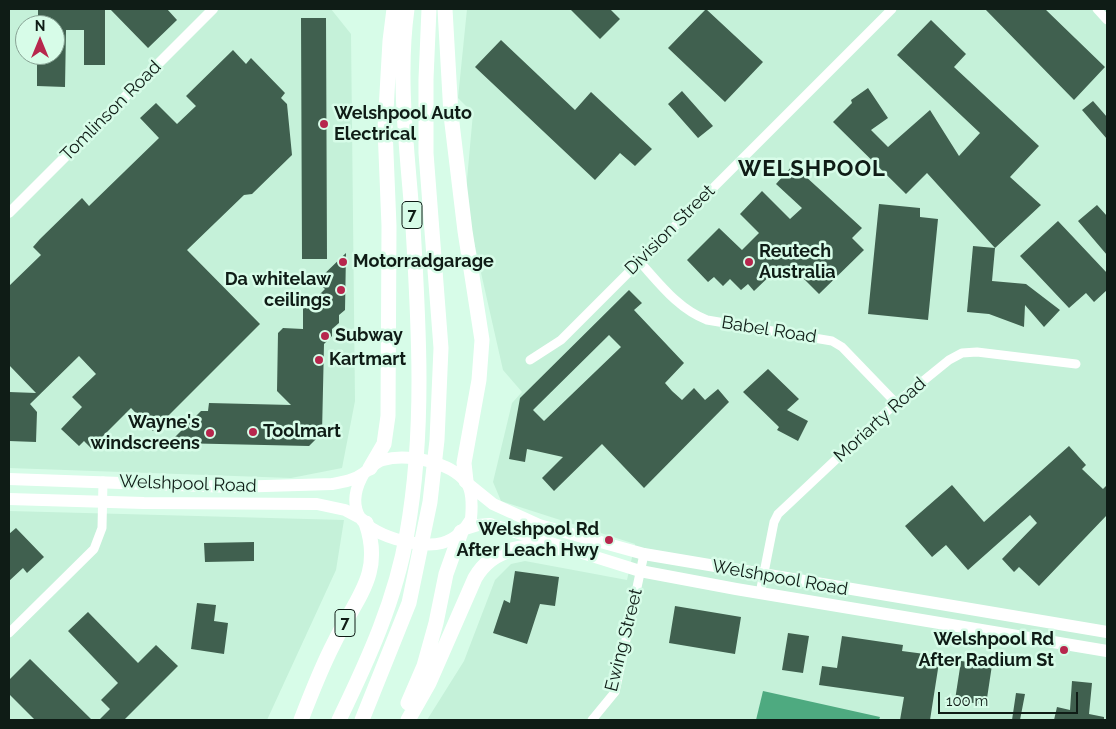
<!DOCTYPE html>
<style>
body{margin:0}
#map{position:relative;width:1116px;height:729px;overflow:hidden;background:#d7fce8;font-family:Raleway,sans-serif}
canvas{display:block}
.frame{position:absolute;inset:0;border:10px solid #0f1c16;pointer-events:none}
.north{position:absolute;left:15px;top:15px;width:50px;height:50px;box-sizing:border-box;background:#d7fce8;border:1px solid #87a294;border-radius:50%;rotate:0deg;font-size:14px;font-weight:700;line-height:20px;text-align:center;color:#0f1c16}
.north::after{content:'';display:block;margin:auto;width:18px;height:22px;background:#b7264d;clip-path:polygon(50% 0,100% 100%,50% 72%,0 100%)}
.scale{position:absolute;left:938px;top:692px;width:140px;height:22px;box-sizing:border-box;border:2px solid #0f1c16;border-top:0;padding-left:6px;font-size:15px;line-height:18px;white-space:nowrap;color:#0f1c16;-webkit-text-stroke:4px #d7fce8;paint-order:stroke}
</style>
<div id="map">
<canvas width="1116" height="729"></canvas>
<div class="frame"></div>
<div class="north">N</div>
<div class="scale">100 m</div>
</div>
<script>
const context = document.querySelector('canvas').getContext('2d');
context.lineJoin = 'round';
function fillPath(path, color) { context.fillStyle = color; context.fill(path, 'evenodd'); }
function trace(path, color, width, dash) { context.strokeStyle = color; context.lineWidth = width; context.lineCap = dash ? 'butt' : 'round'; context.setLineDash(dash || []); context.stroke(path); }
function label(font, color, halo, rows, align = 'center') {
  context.font = font + ' Raleway,sans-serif'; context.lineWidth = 5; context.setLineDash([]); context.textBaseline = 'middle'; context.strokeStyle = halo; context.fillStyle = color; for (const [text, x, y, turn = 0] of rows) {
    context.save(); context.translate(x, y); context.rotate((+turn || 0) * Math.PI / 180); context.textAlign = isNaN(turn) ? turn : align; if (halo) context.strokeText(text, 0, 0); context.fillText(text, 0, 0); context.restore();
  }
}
const built = new Path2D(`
 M9,9H331L351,34L355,401L342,468L291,478L9,468ZM25,25H55V55H25Z
 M467,9H1107V720H427L464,661L495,580L511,564L525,561L627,580L635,544L501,501L493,482L512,403L522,392L503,370L465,202L473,113L458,98Z
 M9,511L123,514L344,520L336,570L267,720H9Z`);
const water = new Path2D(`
 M763,691L880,717L879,720H756Z`);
const building = new Path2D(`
 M38,9H105V65H84V30H66L65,87L37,86V55H55V25H38Z
 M110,9H167L177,20L148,48Z
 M570,9H610L620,19L600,39Z
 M706,9L763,62L725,102L668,48Z
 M985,9H1045L1105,67L1074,100Z
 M301,18H326L327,259H302Z
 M931,20L966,54L954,67L1039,146L1010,177L1041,205L995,248L927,173L906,194L833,122L852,103L851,100L868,88L888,118L871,130L888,147L930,110L959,156L980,133L897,55Z
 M501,40L575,110L591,92L652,149L635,166L620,153L595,180L475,67Z
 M233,50L246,64L251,58L285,93L281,98L287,104L292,155L252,194L244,195L187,250L260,324L153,431L131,408L91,448L84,441L79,446L61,429L82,407L72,397L96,374L79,356L30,404L37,412L36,442L9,441V392L36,393L9,365V286L41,255L33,247L40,239L82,198L89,206L159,138L140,118L156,103L177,124L196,106L186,96Z
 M682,91L713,126L698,138L668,104Z
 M1093,101L1107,117V139L1082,110Z
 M793,165L862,228L852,238L864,250L819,294L796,271L786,280L776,270L754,291L748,284L741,290L730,279L723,286L714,277L708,282L687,260L719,228L742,250L759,233L740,214L762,191L790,219L802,208L776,184Z
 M879,204L920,208V217L938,219L928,320L868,314Z
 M1097,205L1107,216V255L1078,221Z
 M1058,221L1107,273V290L1094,302L1086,293L1069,308L1020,256Z
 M973,246L995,248L992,281L1026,284L1060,310L1044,327L1025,305L1024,327L989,314L967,312Z
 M346,253L345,310L339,315V323L332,329V336L324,344L322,433L309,446L175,443V437L201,411H208L209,403L291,405L277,391L278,333L283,328L303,329V308L312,299L319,300V295L325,289L317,281Z
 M629,290L642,303L634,310L684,363L665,383L672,391L682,400L694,388L705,400L718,389L729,402L644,488L602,444L554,491L542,478L563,457L527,449L525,462L509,459L520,398ZM609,335L621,347L544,421L533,410Z
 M768,369L799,399L787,410L808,421L798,441L777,430L779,427L743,392Z
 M1069,446L1086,465L1082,469L1103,489L1107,485V515L1039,586L1019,567L1014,572L1002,559L1037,523L1030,515L968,570L946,545L932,557L905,526L952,485L984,522Z
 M16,528L44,557L27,573L23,568L9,581V534Z
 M254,542V561L205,562L204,543Z
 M515,571L559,577L555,606L540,604L527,644L493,633L504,600L510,603Z
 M197,603L216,605L214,621L228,623L224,654L191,649Z
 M675,606L741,617L735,654L669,643Z
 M88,612L138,663L156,645L178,666L124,720H99L110,709L101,700L118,683L68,631Z
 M788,633L809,636L803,673L782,670Z
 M842,636L903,645L902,651L940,656L930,720H900L904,697L819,685L822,666L837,668Z
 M30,659L92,720H35L9,694V680Z
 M961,661L992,665L986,705L955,700Z
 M1072,681L1092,683L1089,714L1104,717V720H1054L1057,707L1070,710Z
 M1016,693L1025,694L1020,720H1012Z`);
const minor = new Path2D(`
 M1097,9L1107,20
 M639,261C659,283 678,309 707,320L832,341L842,347L896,403
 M530,360L561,340L892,9
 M760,593L774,522L778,514L896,403L949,360L962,353L977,352L1076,364
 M9,633L94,549L102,528L103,481
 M592,720L615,692L644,554`);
const tertiary = new Path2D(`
 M9,213L213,9`);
const primary = new Path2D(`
 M9,479L232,487L332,484C343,482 355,480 364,473C371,468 375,462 383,460C407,453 450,462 466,482C473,491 472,508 471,519C465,530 454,540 442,543C420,549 368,536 358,514C352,500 357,485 364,473
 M467,483L493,504L539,525L644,554L1107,632
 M9,499L144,503L317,504L345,510L362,519
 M462,530L478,525L490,524L640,571L736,589L1107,651`);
const motorway = new Path2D(`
 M445,9L451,115L465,231L482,340L479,380L464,463L466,481
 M370,468L384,444L388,416L389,226L385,128L390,41L394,9
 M408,703L424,666L436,623L446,574L461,532
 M301,720C311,694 321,668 334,643C355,599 384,575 366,523
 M339,720C368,660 396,599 407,533C425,432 419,328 413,227C408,155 397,81 407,9
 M362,720L409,603L430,502L437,440L441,348L426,153V79L429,9
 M408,720L429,683L475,578C495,544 528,546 563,548`);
const markers = [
 [324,124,5,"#b7264d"],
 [343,262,5,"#b7264d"],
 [749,262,5,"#b7264d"],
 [341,290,5,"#b7264d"],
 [325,336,5,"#b7264d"],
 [319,360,5,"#b7264d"],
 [253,432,5,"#b7264d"],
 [210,433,5,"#b7264d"],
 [609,540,5,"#b7264d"],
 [1064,650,5,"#b7264d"]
];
const shields = [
 [412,215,20],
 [345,623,20]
];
const shieldNames = [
 ["7",412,215],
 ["7",345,623]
];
const streetNames = [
 ["Tomlinson Road",111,111,-45],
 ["Division Street",670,230,-45],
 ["Babel Road",769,330,9],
 ["Moriarty Road",880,420,-42],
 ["Welshpool Road",188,484,2],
 ["Welshpool Road",780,578,10],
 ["Ewing Street",624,640,-76]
];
const poiNames = [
 ["Welshpool Auto",334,114],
 ["Electrical",334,135],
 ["Reutech",759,252],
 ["Australia",759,273],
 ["Motorradgarage",353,262],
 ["Da whitelaw",331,280,"right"],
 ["ceilings",331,301,"right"],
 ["Subway",335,336],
 ["Kartmart",329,360],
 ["Wayne's",200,423,"right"],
 ["windscreens",200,444,"right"],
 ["Toolmart",263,432],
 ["Welshpool Rd",599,530,"right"],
 ["After Leach Hwy",599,551,"right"],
 ["Welshpool Rd",1054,640,"right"],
 ["After Radium St",1054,661,"right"]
];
const districtNames = [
 ["WELSHPOOL",812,169]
];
fillPath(built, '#c5f1d9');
fillPath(water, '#4eaa80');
fillPath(building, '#40604f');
trace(minor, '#fff', 9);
trace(tertiary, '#fff', 10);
trace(primary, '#fff', 12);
trace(motorway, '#fff', 15);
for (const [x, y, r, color] of markers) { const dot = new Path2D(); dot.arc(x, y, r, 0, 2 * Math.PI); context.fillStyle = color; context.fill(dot); trace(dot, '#d7fce8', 2); }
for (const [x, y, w] of shields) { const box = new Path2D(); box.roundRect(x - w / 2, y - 13.5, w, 27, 4); context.fillStyle = '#d7fce8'; context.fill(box); trace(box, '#0f1c16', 1); }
label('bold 16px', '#0f1c16', null, shieldNames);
label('18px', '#0f1c16', '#d7fce8', streetNames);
label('bold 18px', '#0f1c16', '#d7fce8', poiNames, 'left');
context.letterSpacing = '1px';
label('bold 22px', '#0f1c16', '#d7fce8', districtNames);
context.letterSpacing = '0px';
</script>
